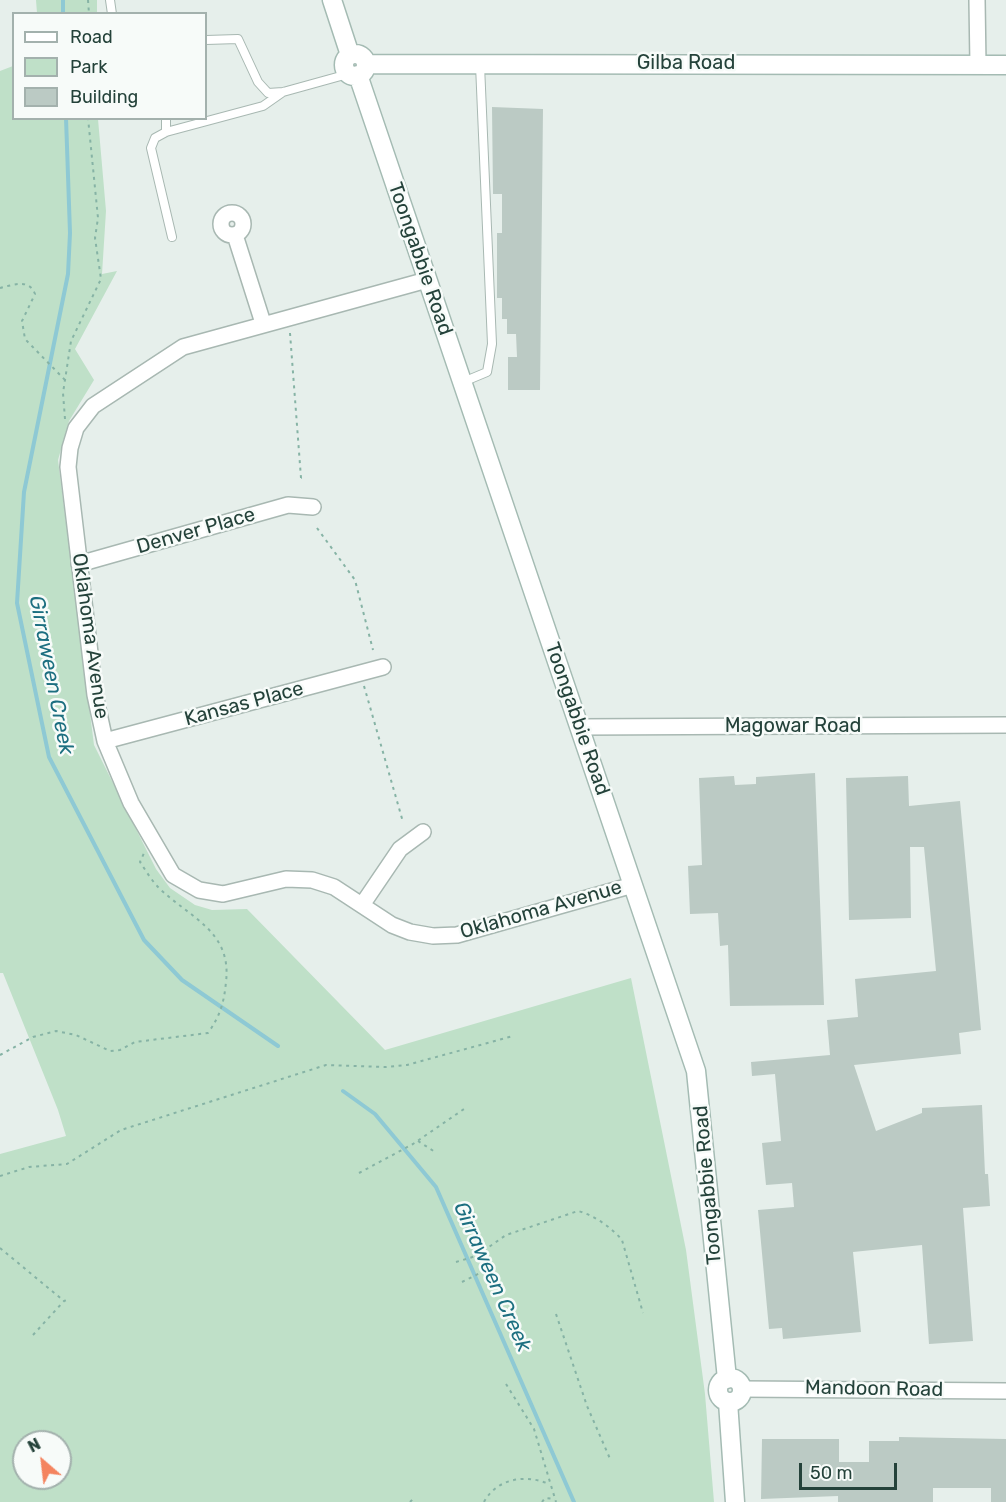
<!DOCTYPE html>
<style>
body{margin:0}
#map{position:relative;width:1006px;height:1502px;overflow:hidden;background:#e6efeb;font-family:Rubik,sans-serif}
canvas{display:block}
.legend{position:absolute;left:12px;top:12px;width:195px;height:108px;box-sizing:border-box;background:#f7fbf9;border:2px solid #a3b1ad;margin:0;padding:8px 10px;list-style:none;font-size:18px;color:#24423a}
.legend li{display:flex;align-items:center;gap:12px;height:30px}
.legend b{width:30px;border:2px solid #a3b1ad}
.north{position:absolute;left:12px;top:1430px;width:60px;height:60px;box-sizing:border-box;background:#f7fbf9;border:2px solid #a3b1ad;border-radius:50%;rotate:332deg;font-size:16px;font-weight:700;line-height:24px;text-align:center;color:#24423a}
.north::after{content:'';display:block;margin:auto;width:21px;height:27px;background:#f4845f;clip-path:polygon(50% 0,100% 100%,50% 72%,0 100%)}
.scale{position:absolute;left:799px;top:1463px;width:98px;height:27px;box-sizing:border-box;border:3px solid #24423a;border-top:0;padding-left:8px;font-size:18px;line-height:21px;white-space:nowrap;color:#24423a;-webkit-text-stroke:4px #f7fbf9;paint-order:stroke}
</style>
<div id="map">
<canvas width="1006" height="1502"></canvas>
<ul class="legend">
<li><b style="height:8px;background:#fff"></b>Road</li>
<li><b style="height:16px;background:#bfe0c8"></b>Park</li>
<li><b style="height:16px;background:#bbcac4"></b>Building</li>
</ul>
<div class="north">N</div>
<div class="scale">50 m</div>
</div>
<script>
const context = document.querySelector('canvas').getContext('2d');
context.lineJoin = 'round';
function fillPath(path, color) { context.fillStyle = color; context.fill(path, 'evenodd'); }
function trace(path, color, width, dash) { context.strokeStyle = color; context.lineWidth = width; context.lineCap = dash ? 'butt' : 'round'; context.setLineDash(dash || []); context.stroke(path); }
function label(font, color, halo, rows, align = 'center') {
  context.font = font + ' Rubik,sans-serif'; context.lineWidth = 5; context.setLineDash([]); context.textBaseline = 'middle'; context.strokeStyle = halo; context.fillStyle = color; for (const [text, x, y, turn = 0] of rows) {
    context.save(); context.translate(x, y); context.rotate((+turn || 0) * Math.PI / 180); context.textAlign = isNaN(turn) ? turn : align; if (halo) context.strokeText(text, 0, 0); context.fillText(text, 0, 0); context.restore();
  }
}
const green = new Path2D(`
 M36,0H97V13H37Z
 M13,66L14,118L98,119L106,211L102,274L117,271L75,349L94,380L69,421L58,460L94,745L156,869L170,888L195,905L212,910L247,909L385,1050L631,978L686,1250L705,1394L714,1502H0V1154L66,1136L58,1110L3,973H0V71ZM24,1442H60V1478H24Z`);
const stream = new Path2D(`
 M63,0V14
 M66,118L70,233L68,274L24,492L17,603L49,757L144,940L182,980L278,1046
 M343,1091L375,1114L436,1187L574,1502`);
const building = new Path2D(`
 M492,107L543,109L540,390H508V357H517L516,334H507V319H502V298H497V233H502V194H493Z
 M815,773L824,1005L730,1006L728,945L720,946L718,913L690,914L688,866L702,865L699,778L734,776L735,785L756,784V777Z
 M908,776L909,806L960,801L981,1030L959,1033L961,1054L854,1065L876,1131L922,1113V1108L982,1105L985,1174H988L990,1206L963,1208L973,1341L929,1344L922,1245L853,1252L861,1332L783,1339L782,1328L769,1329L758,1210L794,1207L792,1183L766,1185L762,1143L781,1141L775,1074L752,1076L751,1062L830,1055L827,1020L858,1017L855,979L936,971L924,847H910L911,918L849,920L846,778Z
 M899,1437L1006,1439V1502H991V1488H933V1502H838V1496L761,1499L762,1439H839V1462H869V1441H899Z`);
const path = new Path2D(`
 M88,0L89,14
 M0,288C13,285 29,278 35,294L22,321L25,339L65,380
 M290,333L301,478L297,479
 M65,419L63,393L71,341L101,279L95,238L98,218L88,118
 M317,528L355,580L373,650
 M364,686L403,822
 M0,1055L33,1037L56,1031L76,1035L110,1051L120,1050L135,1042L208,1033C220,1016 224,1003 226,982C232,931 190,918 159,888C152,881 146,871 140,862L144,853
 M418,1141L435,1152
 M359,1173L413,1144L464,1109
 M0,1176L29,1167L67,1164L121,1130L326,1065L386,1067L407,1065L513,1036
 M0,1248L64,1301
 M456,1262L476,1256L506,1235L578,1211C594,1215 612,1228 622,1240L643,1313
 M462,1282L486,1270
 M556,1314L587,1406L611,1461
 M33,1335L64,1301L70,1299
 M506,1384L534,1429L556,1502
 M410,1502L414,1498
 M484,1502C497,1478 526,1474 549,1484
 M542,1502L545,1498L555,1499`);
const lane = new Path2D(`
 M110,0L112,14
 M206,40L238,39L258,82L268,93L283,92L348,74
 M166,118V132
 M172,237L151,148L155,138L166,132L263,106L283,92
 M463,382L487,372L492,344L480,65`);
const street = new Path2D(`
 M977,0L978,65
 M221 224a11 11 0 1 1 22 0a11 11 0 1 1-22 0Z
 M235,235L263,323
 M427,280L183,347L93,406L76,428L70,448L68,467L95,695L105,741L131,803L173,875L199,890L223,894L286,879L312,880L334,887L392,925L410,932L433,936L457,935L633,885
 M79,564L288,505L313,507
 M580,727L1006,725
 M105,741L383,667
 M362,905L400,849L423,832
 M742,1389L1006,1391`);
const secondary = new Path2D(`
 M332,0L350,55
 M344 65a11 11 0 1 1 22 0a11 11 0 1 1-22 0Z
 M366,64L1006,65
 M358,75L696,1071L727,1379
 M718 1390a12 12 0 1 1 24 0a12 12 0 1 1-24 0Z
 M728,1402L735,1502`);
const streetNames = [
 ["Gilba Road",686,63],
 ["Toongabbie Road",420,259,71],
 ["Denver Place",196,531,-16],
 ["Oklahoma Avenue",90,636,82],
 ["Kansas Place",244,704,-15],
 ["Toongabbie Road",577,719,71],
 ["Magowar Road",793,726],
 ["Oklahoma Avenue",541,910,-16],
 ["Toongabbie Road",708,1185,-95],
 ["Mandoon Road",874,1389,1]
];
const waterNames = [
 ["Girraween Creek",51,675,79],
 ["Girraween Creek",492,1277,66]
];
fillPath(green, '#bfe0c8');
trace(stream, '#8ec9d4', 4);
fillPath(building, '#bbcac4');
trace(lane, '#a8b8b2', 10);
trace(street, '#a8b8b2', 18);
trace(secondary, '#a4bbb3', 21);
trace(path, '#86b3a5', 2, [3, 4.5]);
trace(lane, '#fff', 8);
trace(street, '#fff', 15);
trace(secondary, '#fff', 18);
label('20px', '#24423a', '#f7fbf9', streetNames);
label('italic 21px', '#1c6f80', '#f7fbf9', waterNames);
</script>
